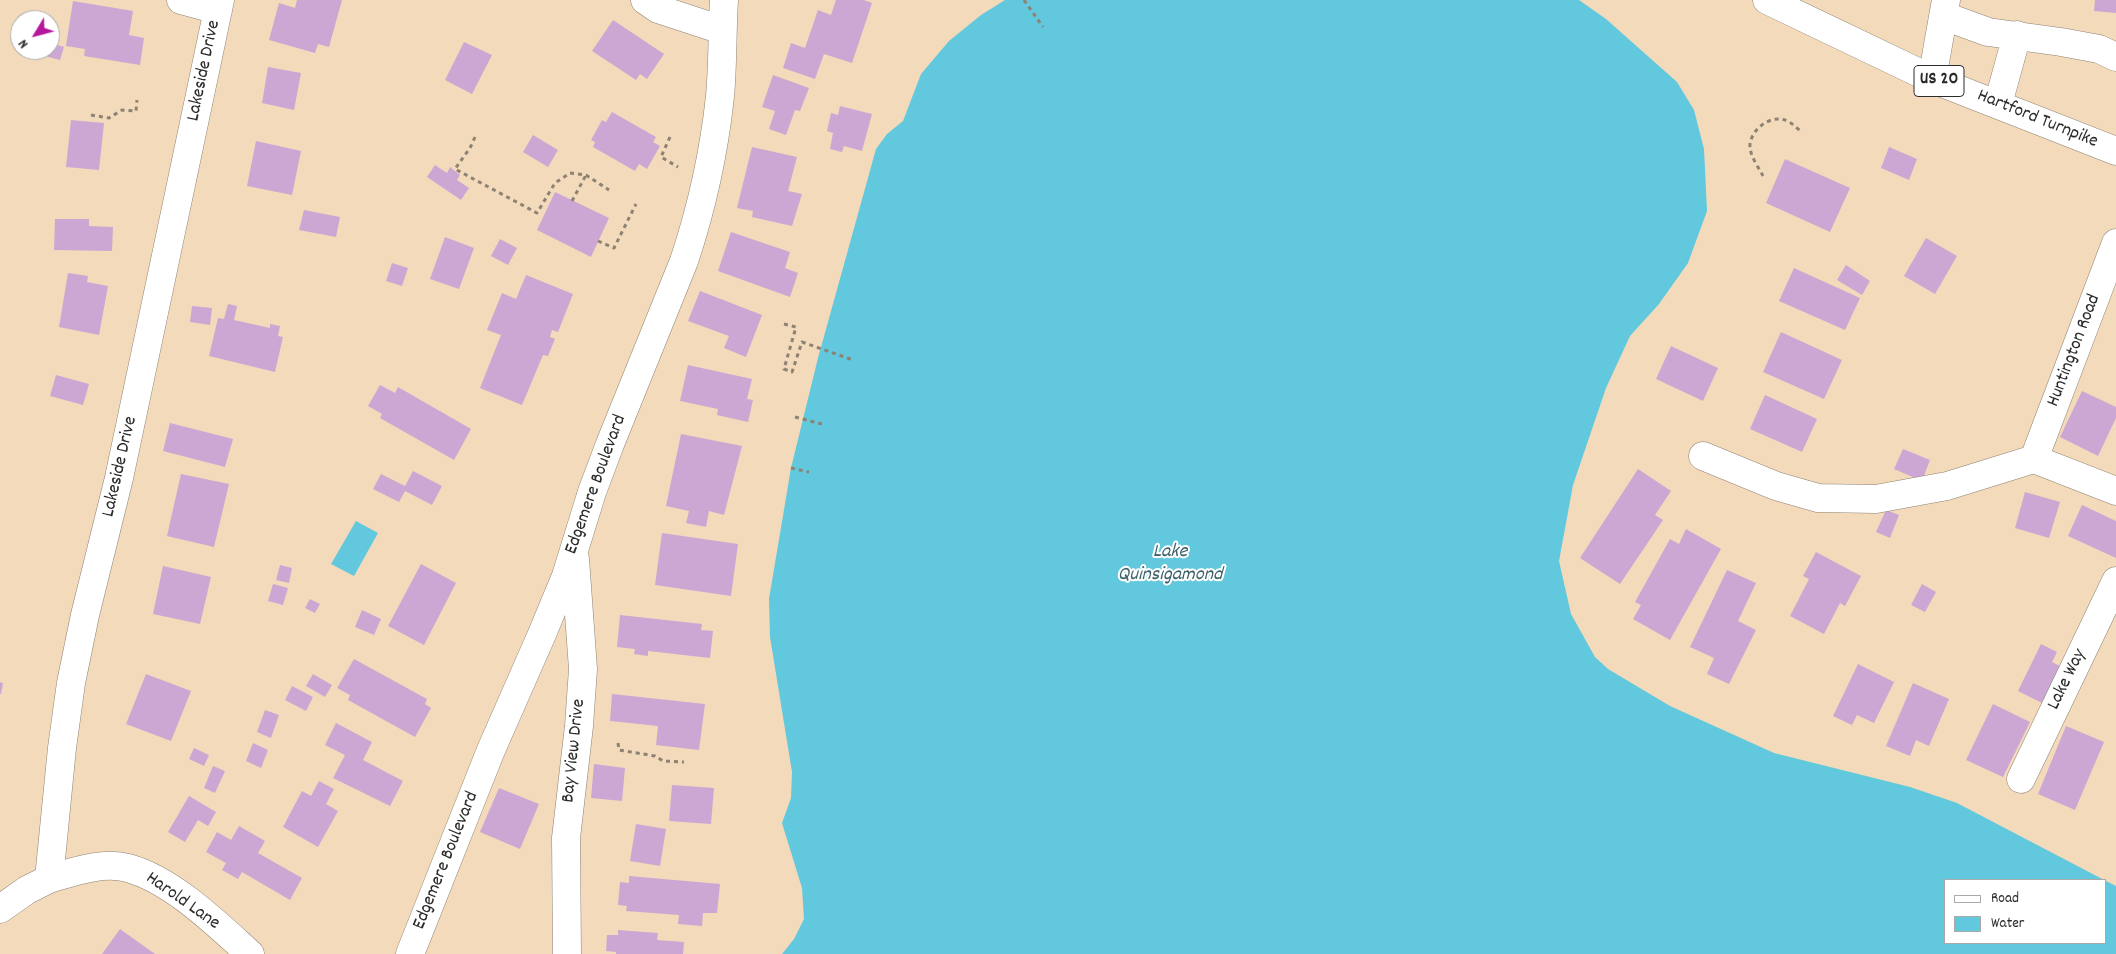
<!DOCTYPE html>
<style>
body{margin:0}
#map{position:relative;width:2116px;height:954px;overflow:hidden;background:#f2dabb;font-family:Dekko,sans-serif}
canvas{display:block}
.legend{position:absolute;left:1944px;top:879px;width:162px;height:65px;box-sizing:border-box;background:#fff;border:1px solid #aaa;margin:0;padding:6px 9px;list-style:none;font-size:15px;color:#2b2b2b}
.legend li{display:flex;align-items:center;gap:10px;height:25px}
.legend b{width:25px;border:1px solid #aaa}
.north{position:absolute;left:10px;top:10px;width:50px;height:50px;box-sizing:border-box;background:#fff;border:1px solid #aaa;border-radius:50%;rotate:233deg;font-size:14px;font-weight:700;line-height:20px;text-align:center;color:#2b2b2b}
.north::after{content:'';display:block;margin:auto;width:18px;height:22px;background:#b5179e;clip-path:polygon(50% 0,100% 100%,50% 72%,0 100%)}
</style>
<div id="map">
<canvas width="2116" height="954"></canvas>
<ul class="legend">
<li><b style="height:6px;background:#fff"></b>Road</li>
<li><b style="height:14px;background:#61c8de"></b>Water</li>
</ul>
<div class="north">N</div>
</div>
<script>
const context = document.querySelector('canvas').getContext('2d');
context.lineJoin = 'round';
function fillPath(path, color) { context.fillStyle = color; context.fill(path, 'evenodd'); }
function trace(path, color, width, dash) { context.strokeStyle = color; context.lineWidth = width; context.lineCap = dash ? 'butt' : 'round'; context.setLineDash(dash || []); context.stroke(path); }
function label(font, color, halo, rows, align = 'center') {
  context.font = font + ' Dekko,sans-serif'; context.lineWidth = 4; context.setLineDash([]); context.textBaseline = 'middle'; context.strokeStyle = halo; context.fillStyle = color; for (const [text, x, y, turn = 0] of rows) {
    context.save(); context.translate(x, y); context.rotate((+turn || 0) * Math.PI / 180); context.textAlign = isNaN(turn) ? turn : align; if (halo) context.strokeText(text, 0, 0); context.fillText(text, 0, 0); context.restore();
  }
}
const water = new Path2D(`
 M1005,0H1579L1606,19L1677,82L1694,110L1704,149L1707,211L1688,263L1659,304L1630,336L1606,388L1573,485L1559,561L1571,614L1595,657L1608,669L1670,706L1774,753L1910,787L1957,803L2108,882L2116,886V954H782L794,939L804,919L802,888L782,823L791,798L792,772L770,637L769,599L791,468L818,358L876,149L887,134L903,121L921,74L949,41L981,15ZM1945,880H2105V943H1945Z
 M356,521L378,533L354,576L331,564Z`);
const building = new Path2D(`
 M297,0H342L329,47L318,44L315,53L269,40L279,3L295,8Z
 M836,0H864L872,3L852,63L824,54L815,79L783,68L791,43L805,48L818,10L831,15Z
 M2095,0H2116V13L2094,11Z
 M73,1L133,11L129,35L144,38L140,65L84,56L85,49L66,46Z
 M613,20L664,54L647,79L640,74L636,80L592,51Z
 M464,42L492,55L472,94L445,80Z
 M50,43L64,47L60,60L26,51L50,50Z
 M268,67L301,73L294,110L262,103Z
 M773,75L809,88L800,111L795,110L786,135L769,129L775,111L762,107Z
 M840,106L872,114L862,151L844,146L842,152L830,149L833,133L827,131L831,113L838,115Z
 M612,112L656,137L653,142L660,146L647,169L639,164L635,171L593,147L595,142L591,140L602,120L606,122Z
 M71,120L104,123L99,170L66,167Z
 M533,135L558,150L548,167L523,152Z
 M256,141L301,151L292,195L247,186Z
 M752,147L797,157L788,191L802,194L792,226L752,217L753,211L737,208Z
 M1889,147L1917,159L1909,180L1881,168Z
 M1785,159L1850,188L1830,232L1766,203Z
 M435,165L447,173L450,167L460,175L457,180L469,188L461,200L427,177Z
 M555,192L609,218L591,257L537,230Z
 M304,210L340,217L336,237L299,230Z
 M55,219H89V226L113,227L112,251L54,250Z
 M731,232L790,252L785,268L798,273L790,297L718,271Z
 M445,237L474,248L459,289L430,279Z
 M1926,238L1957,256L1935,294L1904,276Z
 M500,239L517,248L508,265L491,256Z
 M392,263L408,268L402,286L386,281Z
 M1846,265L1870,281L1862,295L1837,280Z
 M1794,268L1860,298L1845,330L1779,301Z
 M68,273L88,276L87,282L108,286L99,335L59,327Z
 M526,275L573,294L558,332L552,330L550,337L555,339L548,356L543,355L522,405L480,388L501,335L487,330L502,293L516,299Z
 M700,291L762,315L746,357L724,348L729,336L688,321Z
 M228,304L237,306L234,320L270,328V324L280,326L278,336L283,337L275,372L209,356L218,318L224,319Z
 M192,306L212,308L210,325L190,322Z
 M1781,332L1842,360L1824,399L1763,372Z
 M1671,346L1718,368L1703,401L1656,379Z
 M688,365L752,379L747,399L753,400L748,422L717,415L718,409L680,401Z
 M56,375L89,384L83,405L50,396Z
 M380,385L395,393L398,387L471,429L454,460L380,418L382,414L368,406Z
 M2082,391L2116,407V418L2098,456L2060,437Z
 M1765,395L1817,419L1802,452L1750,429Z
 M170,423L233,439L225,467L163,451Z
 M681,434L742,446L724,515L709,511L706,527L686,523L689,511L666,506Z
 M1903,449L1930,460L1922,481L1894,469Z
 M1638,469L1671,491L1655,515L1663,520L1620,584L1580,558Z
 M413,471L442,486L432,505L405,491L399,502L373,489L381,474L405,486Z
 M181,474L229,484L214,547L167,536Z
 M2025,492L2060,502L2049,538L2015,528Z
 M2082,505L2116,521V558L2068,536Z
 M1886,510L1899,515L1890,538L1876,532Z
 M1686,529L1721,549L1670,640L1633,619L1641,605L1635,602L1670,539L1679,544Z
 M662,533L738,544L731,596L655,585Z
 M1816,552L1861,576L1845,606L1840,603L1824,634L1790,616L1809,579L1803,576Z
 M421,564L456,583L424,645L388,626Z
 M280,565L292,568L289,583L276,580Z
 M163,566L211,577L200,624L153,614Z
 M1727,570L1756,583L1738,621L1756,630L1729,684L1707,674L1714,658L1690,647Z
 M273,584L288,588L283,605L268,601Z
 M1922,584L1936,592L1925,612L1911,605Z
 M310,599L320,604L315,613L305,608Z
 M362,610L381,619L374,635L355,627Z
 M620,615L702,624L701,630L713,631L710,658L648,651V656L634,654L635,649L617,647Z
 M2041,644L2057,652L2052,662L2066,669L2048,706L2018,691Z
 M354,659L427,699L425,704L431,708L415,737L348,700L350,695L337,688Z
 M1858,664L1894,682L1874,723L1857,715L1852,725L1833,716Z
 M146,674L191,691L171,741L126,724Z
 M313,674L332,685L325,697L306,686Z
 M0,682L3,683L1,694H0Z
 M1913,683L1949,699L1929,746L1916,740L1910,756L1886,746Z
 M292,686L313,697L306,711L285,700Z
 M612,694L705,704L699,750L656,745L658,726L610,721Z
 M1993,704L2030,722L2003,777L1966,760Z
 M265,710L279,715L271,738L257,732Z
 M336,723L372,742L363,760L403,781L390,806L333,778L345,755L325,745Z
 M2066,726L2104,742L2075,810L2038,794Z
 M253,743L268,750L261,768L246,761Z
 M194,748L209,755L204,766L189,759Z
 M594,764L625,768L622,801L591,798Z
 M213,766L225,771L215,793L204,788Z
 M319,781L334,789L326,804L338,811L318,847L283,827L302,791L311,796Z
 M672,785L714,788L711,824L669,821Z
 M499,788L539,804L520,849L480,832Z
 M189,796L216,812L208,826L198,820L185,842L168,832Z
 M636,824L666,829L660,866L630,861Z
 M239,826L265,841L258,853L302,878L290,900L242,872L238,879L222,870L226,863L206,852L217,832L231,840Z
 M629,876L720,884L717,913H703L702,926L678,924L679,915L626,911L627,906L618,905L620,882L629,883Z
 M120,929L155,954H102Z
 M618,930L658,933L657,940L684,942L683,954H616V952L606,951L607,935H618Z`);
const path = new Path2D(`
 M1024,0L1043,27
 M91,115L109,118L122,110L136,111L137,100
 M475,137L470,148L455,169L537,213L555,183L570,173L586,175L609,190
 M670,137L661,157L678,167
 M1763,176C1758,166 1749,155 1750,144C1752,129 1770,115 1785,120C1790,121 1796,128 1801,131
 M572,201L586,175
 M598,241L614,248L636,204
 M784,324L796,327L784,369L792,372L802,342L853,360
 M795,417L822,424
 M791,468L809,472
 M618,743L619,750L655,756L663,761L684,762`);
const minor = new Path2D(`
 M181,0L218,10
 M645,0L658,9L722,30
 M1944,16L1988,32L2061,42L2099,49L2116,57
 M1932,79L1946,0
 M1998,104L2017,35
 M1703,456L1776,486L1818,498L1876,499L1947,486L2034,459
 M2034,459L2116,243
 M2034,459L2116,491
 M2021,779L2116,581
 M49,879C73,872 103,861 128,868C172,880 217,924 250,954
 M0,909L27,890L49,879L62,748L71,683L85,615L119,478L220,0
 M410,954L491,750L542,634L566,576L592,492L610,444L684,261C702,207 714,153 720,96C723,64 722,32 724,0
 M567,954L566,838L579,726L583,669L575,559`);
const major = new Path2D(`
 M1767,0L1932,79L2116,151`);
const shields = [
 [1939,81,50]
];
const shieldNames = [
 ["US 20",1939,81]
];
const streetNames = [
 ["Lakeside Drive",205,71,-78],
 ["Hartford Turnpike",2037,120,22],
 ["Huntington Road",2075,351,-69],
 ["Lakeside Drive",121,467,-77],
 ["Edgemere Boulevard",597,485,-70],
 ["Lake Way",2068,680,-64],
 ["Bay View Drive",575,751,-84],
 ["Edgemere Boulevard",447,861,-68],
 ["Harold Lane",182,902,35]
];
const waterNames = [
 ["Lake",1170,553],
 ["Quinsigamond",1170,576]
];
fillPath(water, '#61c8de');
fillPath(building, '#cda7d3');
trace(minor, '#8e8273', 29);
trace(major, '#8e8273', 29);
trace(path, '#8e8273', 3, [4, 4]);
trace(minor, '#fff', 28);
trace(major, '#fff', 28);
for (const [x, y, w] of shields) { const box = new Path2D(); box.roundRect(x - w / 2, y - 15.5, w, 31, 4); context.fillStyle = '#fff'; context.fill(box); trace(box, '#2b2b2b', 1); }
label('bold 18px', '#2b2b2b', null, shieldNames);
label('19px', '#2b2b2b', '#fff', streetNames);
label('italic 20px', '#3e626a', '#fff', waterNames);
</script>
